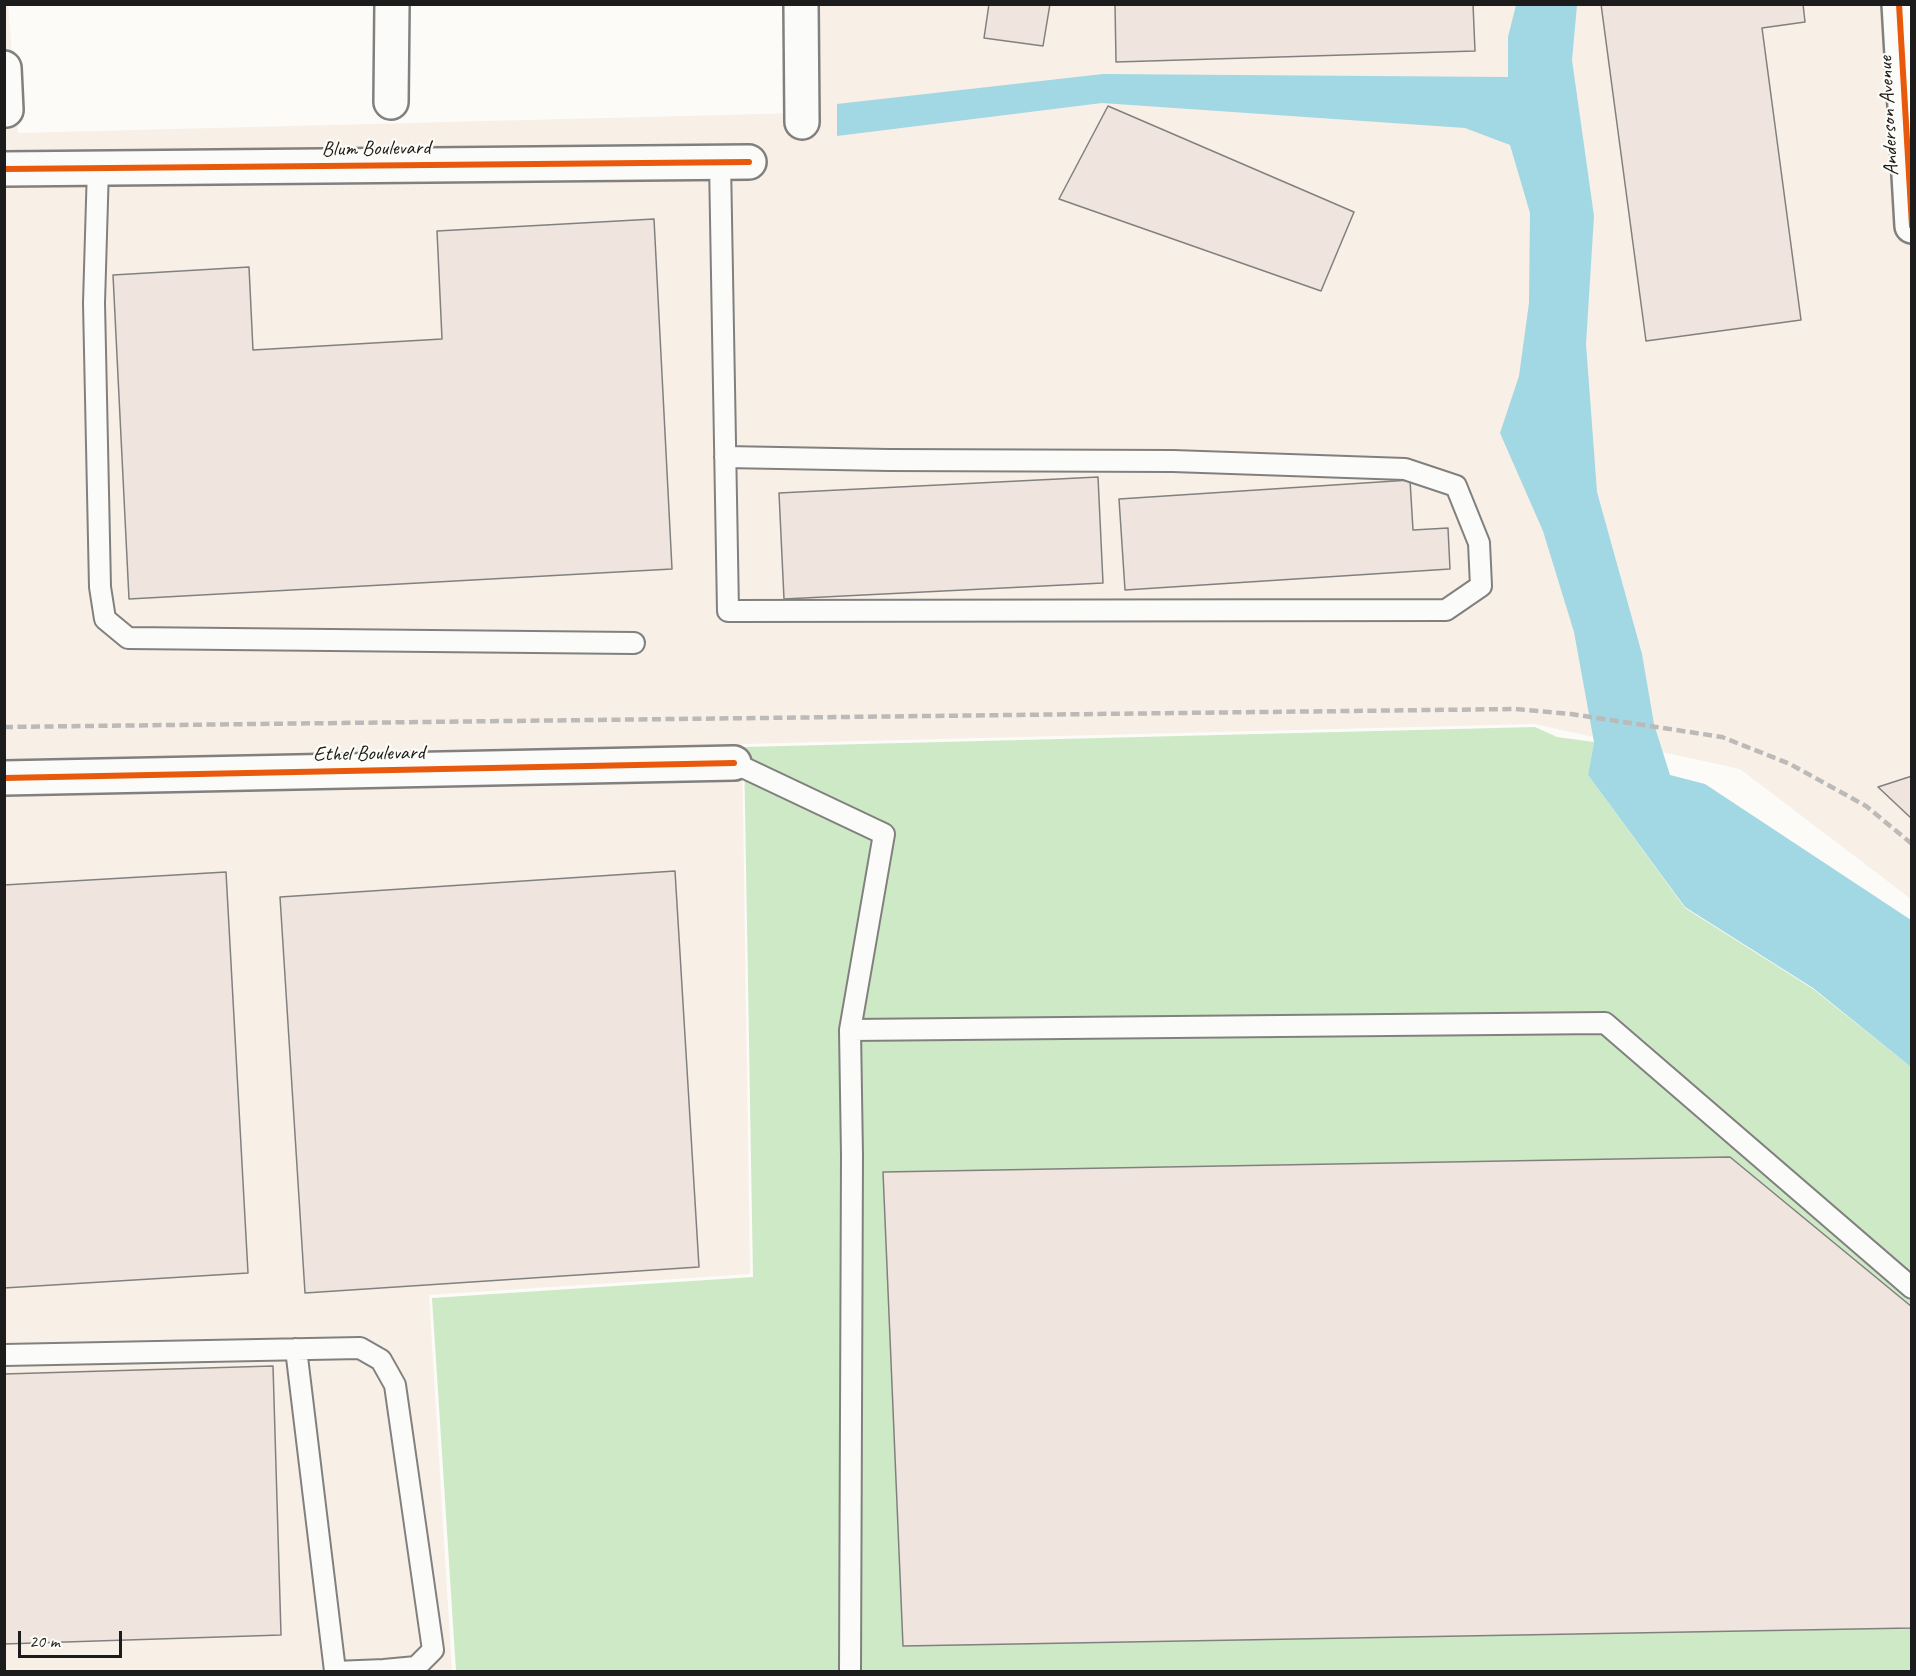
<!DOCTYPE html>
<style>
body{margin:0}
#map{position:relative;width:1916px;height:1676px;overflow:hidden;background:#fcfbf8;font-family:Caveat,sans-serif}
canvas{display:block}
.frame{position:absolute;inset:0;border:6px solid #1c1c1c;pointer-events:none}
.scale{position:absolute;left:18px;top:1631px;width:104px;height:27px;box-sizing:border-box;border:3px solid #1c1c1c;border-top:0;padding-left:8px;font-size:18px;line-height:21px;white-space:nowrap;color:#1c1c1c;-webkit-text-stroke:4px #fdfcf7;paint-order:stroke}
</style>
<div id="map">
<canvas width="1916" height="1676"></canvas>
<div class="frame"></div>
<div class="scale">20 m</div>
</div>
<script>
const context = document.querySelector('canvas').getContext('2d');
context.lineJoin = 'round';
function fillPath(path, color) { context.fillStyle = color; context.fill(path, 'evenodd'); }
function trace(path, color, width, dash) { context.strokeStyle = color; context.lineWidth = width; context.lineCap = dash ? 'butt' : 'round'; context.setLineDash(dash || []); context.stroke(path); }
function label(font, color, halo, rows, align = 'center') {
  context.font = font + ' Caveat,sans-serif'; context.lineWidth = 4.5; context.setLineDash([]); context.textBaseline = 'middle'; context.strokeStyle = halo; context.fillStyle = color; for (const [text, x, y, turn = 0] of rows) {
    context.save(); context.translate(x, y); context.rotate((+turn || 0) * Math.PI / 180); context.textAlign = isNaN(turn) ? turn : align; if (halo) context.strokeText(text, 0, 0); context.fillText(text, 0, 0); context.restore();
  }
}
const built = new Path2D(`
 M5,5H8L18,133L801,113L800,5H1911V899L1740,769L1534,724L742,744L750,1274L429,1295L452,1671L5,1672Z`);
const green = new Path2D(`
 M1535,727L1557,737L1594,742L1588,775L1685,908L1813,989L1911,1067V1671H456L432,1298L753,1277L744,747Z`);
const water = new Path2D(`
 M1516,5H1577L1572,60L1594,216L1586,344L1597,492L1642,654L1654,724L1670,775L1705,784L1911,920V1067L1813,988L1685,907L1588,775L1594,742L1574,632L1543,531L1500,433L1519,376L1529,303L1530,213L1510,145L1465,128L1102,103L837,136V104L1103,74L1508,77V37Z`);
const building = new Path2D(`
 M989,4H1050L1043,46L984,38Z
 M1115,4H1473L1475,51L1116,62Z
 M1601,4H1803L1805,22L1762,28L1801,320L1646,341Z
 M1108,106L1354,212L1321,291L1059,199Z
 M654,219L672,569L129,599L113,275L249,267L253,350L442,339L437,231Z
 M1098,477L1103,583L784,599L779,493Z
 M1410,480L1413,530L1448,528L1450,569L1125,590L1119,499Z
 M1912,776V819L1878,787Z
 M675,871L699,1267L305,1293L280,897Z
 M226,872L248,1273L4,1288V885Z
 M1730,1157L1912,1307V1628L903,1646L883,1172Z
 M273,1366L281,1635L4,1644V1374Z`);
const lane = new Path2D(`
 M720,162C723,312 725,461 728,611L1446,610L1481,586L1479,543L1456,486L1405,469L1173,461L889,460L725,457
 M98,167L94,303L100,587L105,619L128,638L634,643
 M734,763L884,834L850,1030L1605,1023L1912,1288
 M296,1349L335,1671
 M4,1355L360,1348L381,1360L395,1385L433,1650L416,1667L384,1670L335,1672
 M850,1672L852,1156L850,1030`);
const street = new Path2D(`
 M801,4L802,122
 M1899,4L1912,226
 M4,68L6,110
 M391,102L392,4
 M4,169L749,162
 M4,778L734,763`);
const rail = new Path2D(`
 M4,727L1515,709L1571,714L1722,737L1790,764L1866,806L1912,844`);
const cycleway = new Path2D(`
 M1899,4L1912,226
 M4,169L749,162
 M4,778L734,763`);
const streetNames = [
 ["Anderson Avenue",1889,116,-93],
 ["Blum Boulevard",376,149,-1],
 ["Ethel Boulevard",369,754,-1]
];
fillPath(built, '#f8efe7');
fillPath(green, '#cee9c5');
fillPath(water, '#a2d7e4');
fillPath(building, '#efe4de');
trace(building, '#81807f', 1.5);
trace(lane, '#81807f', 24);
trace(street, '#81807f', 38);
trace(lane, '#fbfbf9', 20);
trace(street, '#fbfbf9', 33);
trace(rail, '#bbbab8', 4.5, [9, 4.5]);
trace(cycleway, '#e8590c', 6);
label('21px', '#1c1c1c', '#fdfcf7', streetNames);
</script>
